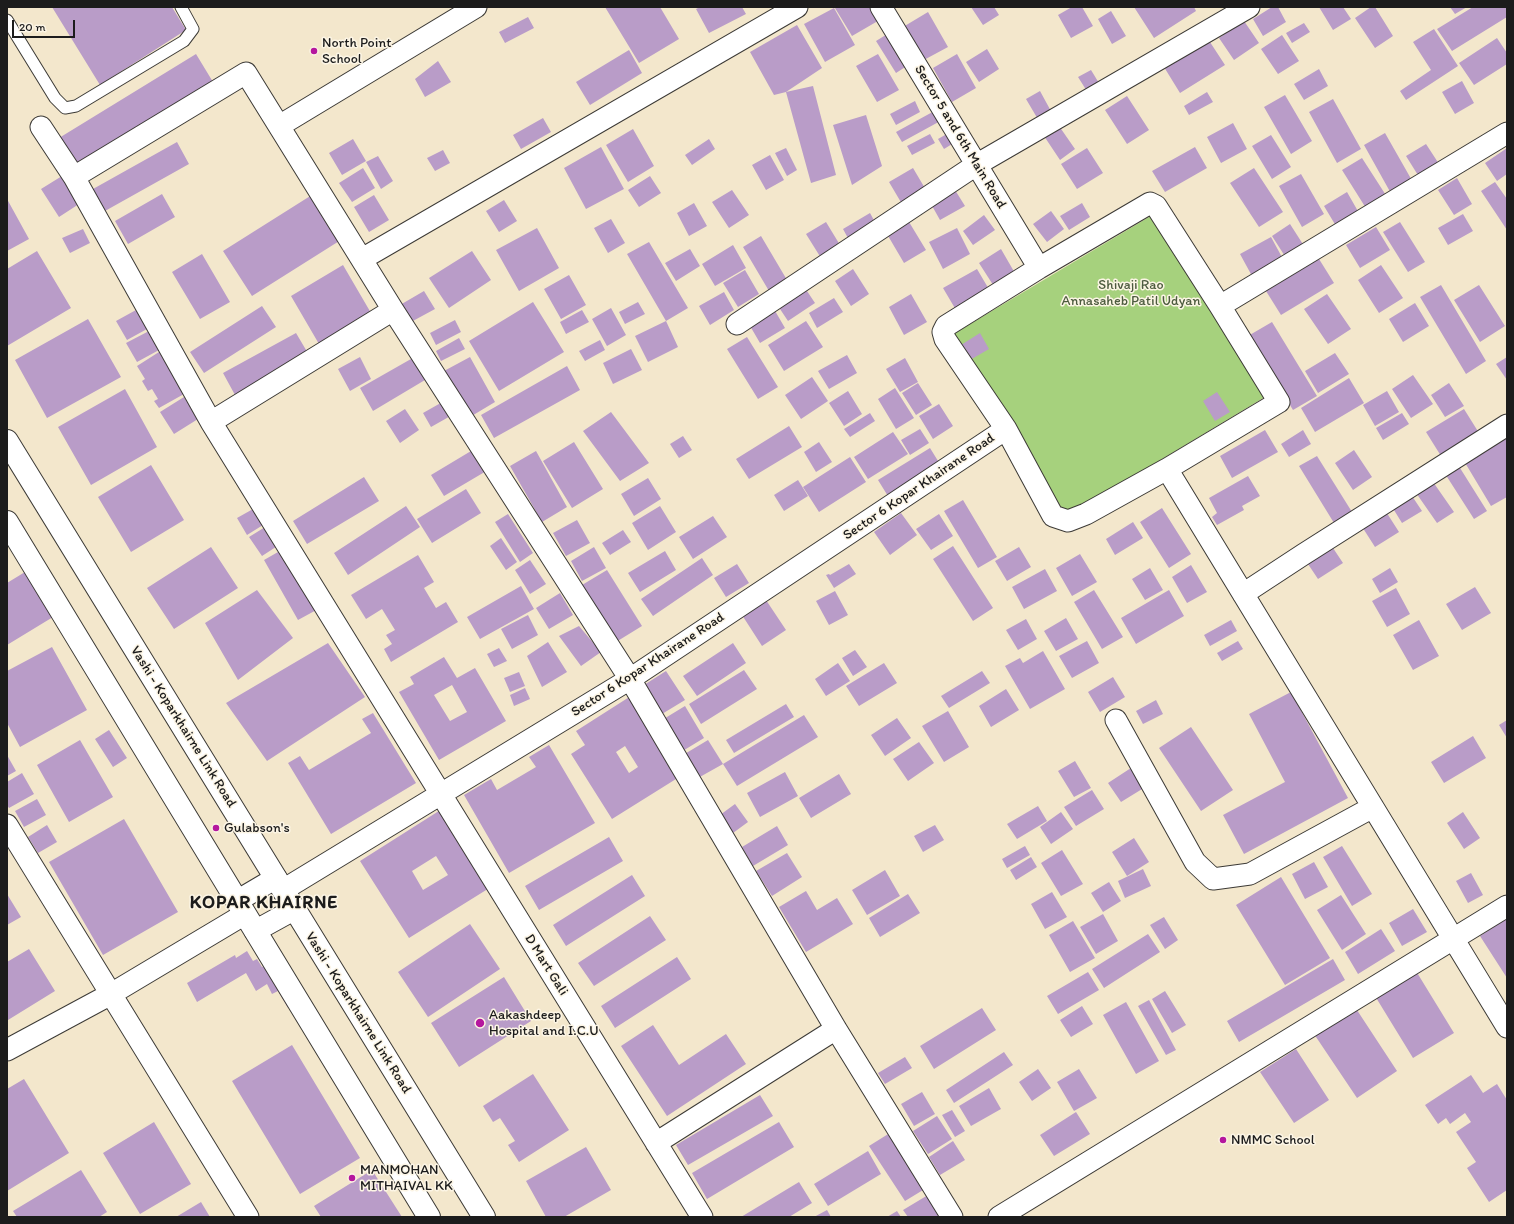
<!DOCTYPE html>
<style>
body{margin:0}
#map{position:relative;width:1514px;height:1224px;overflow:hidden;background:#f3e7cc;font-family:Itim,sans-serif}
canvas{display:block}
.frame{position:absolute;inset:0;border:8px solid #1c1c1c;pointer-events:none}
.scale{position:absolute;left:12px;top:20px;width:63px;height:18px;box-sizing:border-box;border:2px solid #1c1c1c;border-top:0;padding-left:5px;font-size:12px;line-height:14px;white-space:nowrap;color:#1c1c1c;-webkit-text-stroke:3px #fcf5e5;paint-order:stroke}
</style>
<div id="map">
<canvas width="1514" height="1224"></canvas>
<div class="frame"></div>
<div class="scale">20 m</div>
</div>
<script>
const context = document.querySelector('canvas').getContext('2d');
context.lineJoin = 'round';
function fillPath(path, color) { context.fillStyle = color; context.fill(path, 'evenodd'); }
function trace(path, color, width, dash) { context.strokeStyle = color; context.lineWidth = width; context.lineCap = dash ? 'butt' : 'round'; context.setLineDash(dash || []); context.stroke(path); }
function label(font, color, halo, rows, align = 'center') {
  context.font = font + ' Itim,sans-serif'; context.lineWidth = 3; context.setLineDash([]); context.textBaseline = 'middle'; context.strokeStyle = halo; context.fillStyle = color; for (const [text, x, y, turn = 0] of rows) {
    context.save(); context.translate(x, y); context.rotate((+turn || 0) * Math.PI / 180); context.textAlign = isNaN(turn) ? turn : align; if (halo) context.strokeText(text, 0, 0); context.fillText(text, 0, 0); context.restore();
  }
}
const green = new Path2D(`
 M1154,214L1265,397L1051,526L940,342Z`);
const building = new Path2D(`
 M52,7H172L186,30L100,85Z
 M605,7H660L679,39L639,63Z
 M700,7H742L746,14L709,33L696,9Z
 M837,7H876L883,18L852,36L835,8Z
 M971,7H994L999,15L983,25Z
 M1072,7H1082L1093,26L1071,38L1058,15Z
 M1134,7H1194L1196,11L1154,38Z
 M1272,7H1278L1286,22L1263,36L1253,19Z
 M1319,7H1343L1351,19L1333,30Z
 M1371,7H1375L1393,36L1375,48L1355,18Z
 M1450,7H1467L1455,14Z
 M1473,7H1507V17L1452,51L1437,29Z
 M834,8L855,45L825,62L804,24Z
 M1111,11L1126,36L1112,44L1098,19Z
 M928,12L948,47L922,61L903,27Z
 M528,17L534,28L505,43L499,32Z
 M1244,21L1259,43L1234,60L1219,38Z
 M1304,23L1310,32L1292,43L1286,33Z
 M797,25L822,68L786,92L774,95L750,52Z
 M897,28L916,60L896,73L876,41Z
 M1434,29L1458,66L1406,100L1400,91L1431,70L1413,42Z
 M1282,35L1299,61L1278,74L1261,49Z
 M1497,38L1507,53V64L1474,85L1459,63Z
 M1208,39L1225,65L1180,93L1164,67Z
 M987,49L999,69L979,82L966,62Z
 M629,50L642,73L590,105L576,82Z
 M196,54L213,82L76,166L59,138Z
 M878,54L899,90L877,102L856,66Z
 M957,54L976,88L952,102L933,68Z
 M438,61L451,82L425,97L415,79Z
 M1319,69L1328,86L1304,100L1294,84Z
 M1091,70L1102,88L1090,96L1078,77Z
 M1462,81L1474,103L1455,114L1442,92Z
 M813,86L836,175L811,183L786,92Z
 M1040,91L1052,113L1039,121L1026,99Z
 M1207,92L1213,102L1189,115L1184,106Z
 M1285,95L1312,141L1291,154L1264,107Z
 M1127,96L1149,130L1127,144L1105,110Z
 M1333,99L1361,149L1337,163L1309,112Z
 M915,101L920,112L896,125L890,114Z
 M938,109L944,119L902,142L896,132Z
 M866,115L882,166L852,185L833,125Z
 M543,118L551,132L521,149L513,135Z
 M1233,123L1247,149L1221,163L1207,137Z
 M1059,126L1075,149L1060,160L1044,136Z
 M633,129L654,166L628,182L606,145Z
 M952,131L957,141L944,149L938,139Z
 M1385,133L1414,184L1393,197L1364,145Z
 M930,134L935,143L912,155L907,146Z
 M1271,135L1291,167L1272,179L1252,146Z
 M353,139L366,161L342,175L329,153Z
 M709,139L715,149L692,165L685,155Z
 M177,142L189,164L105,211L93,189Z
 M1426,144L1441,167L1421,180L1406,156Z
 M601,147L624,189L586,209L564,168Z
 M1195,147L1207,168L1165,192L1152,171Z
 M786,148L797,170L787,176L775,153Z
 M1087,148L1103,173L1077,189L1061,164Z
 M1507,148V174L1497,181L1485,163Z
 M443,150L450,163L435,171L427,158Z
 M770,155L784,180L766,190L752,165Z
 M378,156L393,181L381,189L366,162Z
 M1362,158L1389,200L1369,213L1342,170Z
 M363,168L375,188L352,202L339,183Z
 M913,168L926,190L902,204L889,182Z
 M1254,168L1283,212L1259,227L1230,183Z
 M1301,174L1324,214L1302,227L1279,186Z
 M62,176L79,204L59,217L41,189Z
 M650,176L661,193L639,207L628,190Z
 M1457,178L1472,204L1454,215L1438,190Z
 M1495,182L1507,199V230L1481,191Z
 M732,190L749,215L729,228L712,202Z
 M955,190L965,206L940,220L931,204Z
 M1347,192L1359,213L1336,226L1324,206Z
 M315,193L344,238L252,296L223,251Z
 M162,194L175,217L128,244L115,221Z
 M374,195L389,220L369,232L354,207Z
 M7,199L29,239L7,251Z
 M504,200L517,221L499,232L486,211Z
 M694,203L707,226L689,236L677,213Z
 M1082,203L1090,217L1069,230L1060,216Z
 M1051,211L1064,229L1047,242L1033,224Z
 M870,213L876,224L849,240L843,229Z
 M1463,214L1473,231L1448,245L1438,228Z
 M984,215L995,230L973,245L963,231Z
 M906,217L926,250L904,263L884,229Z
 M611,219L625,243L608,253L594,228Z
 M826,222L840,245L821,258L806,234Z
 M1400,222L1425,262L1408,272L1383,232Z
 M1290,224L1306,249L1288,261L1272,236Z
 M1376,227L1390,250L1360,268L1346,245Z
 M537,228L559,268L519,291L496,250Z
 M957,228L970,254L943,269L929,242Z
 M83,229L90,243L70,253L62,238Z
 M761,236L787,280L769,291L743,247Z
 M1271,237L1283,259L1252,276L1240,254Z
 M649,242L688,308L666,321L627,254Z
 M733,245L746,268L715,286L702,264Z
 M690,249L700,266L676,281L665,263Z
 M1001,249L1016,275L995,288L979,263Z
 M37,251L71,308L7,346V269Z
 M472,251L491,280L449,308L429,278Z
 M202,254L230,302L200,319L172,272Z
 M1319,259L1334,283L1281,315L1266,291Z
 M343,265L371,313L319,344L291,296Z
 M1381,265L1403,298L1379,313L1358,280Z
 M853,269L869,294L851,306L835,281Z
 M977,269L990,291L956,310L943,288Z
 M745,270L759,294L738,307L723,283Z
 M569,275L586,305L561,319L544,289Z
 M803,285L815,303L788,321L776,303Z
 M1441,285L1486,361L1466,374L1420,297Z
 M1479,285L1505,326L1480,342L1454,300Z
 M424,291L435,309L411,322L400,305Z
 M724,292L734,310L710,325L699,306Z
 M911,294L927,322L904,335L889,307Z
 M1327,294L1351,329L1328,344L1304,309Z
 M834,298L843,312L817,328L809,313Z
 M533,302L564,352L499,391L469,341Z
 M638,302L645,314L625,324L619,312Z
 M1415,303L1429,326L1403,342L1389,319Z
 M771,304L785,328L760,343L746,319Z
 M262,306L276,327L204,373L190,352Z
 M611,308L626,335L607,346L592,319Z
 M136,310L147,329L127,340L116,321Z
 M582,310L589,322L566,334L560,322Z
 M88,319L121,377L47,418L15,360Z
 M455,320L461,332L436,345L430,333Z
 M666,321L678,347L648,362L635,336Z
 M806,321L823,347L784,371L768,345Z
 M1272,322L1317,396L1293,410L1248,336Z
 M149,331L159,350L137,362L126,343Z
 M296,333L309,355L235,395L223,373Z
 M980,333L989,349L970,360L961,345Z
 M747,337L778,387L758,399L727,349Z
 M459,338L465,349L441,361L436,351Z
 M600,340L605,350L585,361L579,351Z
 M631,349L642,370L613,384L603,363Z
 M159,352L184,394L159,408L154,401L158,399L152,389L148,391L142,381L145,379L137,366Z
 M1335,353L1349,374L1318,393L1305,371Z
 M418,355L430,377L373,411L360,388Z
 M847,355L857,373L829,389L818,371Z
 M360,357L371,379L350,391L338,369Z
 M470,357L495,402L470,417L444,371Z
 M1507,357V380L1496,364Z
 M905,358L918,382L900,392L886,369Z
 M567,366L580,390L494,438L481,415Z
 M1413,375L1433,404L1411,418L1392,389Z
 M812,377L828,401L801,419L785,395Z
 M1349,378L1364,403L1315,432L1301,408Z
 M918,383L932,405L916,415L902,393Z
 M1449,383L1464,406L1445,417L1431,395Z
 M895,388L914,418L896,429L878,399Z
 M125,389L157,447L91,485L58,427Z
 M848,391L862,414L844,426L829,403Z
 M1387,391L1399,412L1375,426L1363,405Z
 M1217,392L1230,412L1215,421L1203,401Z
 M184,397L198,419L174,434L160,412Z
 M446,400L454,414L431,427L423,413Z
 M939,404L953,426L933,439L919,416Z
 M405,409L419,430L400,443L386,421Z
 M1464,409L1479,433L1441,456L1426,432Z
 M611,412L649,463L620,481L583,431Z
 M870,413L875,421L850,437L844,429Z
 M1402,413L1409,424L1383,440L1376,428Z
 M789,426L802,447L749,479L736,459Z
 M1507,428V497L1491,506L1461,456Z
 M920,429L929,443L910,455L901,440Z
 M1265,430L1278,452L1232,478L1220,456Z
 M1303,430L1311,444L1289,457L1281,444Z
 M893,432L908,454L868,479L854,457Z
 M683,436L692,450L679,458L670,444Z
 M574,442L603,489L572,508L543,461Z
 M819,442L832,462L816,472L804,452Z
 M476,448L488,470L444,496L431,475Z
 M930,448L943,469L891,501L878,480Z
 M1354,450L1372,477L1353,490L1335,463Z
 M536,451L567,507L542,522L510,466Z
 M1317,456L1352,512L1334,523L1299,466Z
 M850,457L866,482L819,512L803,487Z
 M1455,460L1487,511L1474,519L1442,469Z
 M151,465L184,520L131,552L98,497Z
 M1248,476L1260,496L1242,506L1244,510L1217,525L1212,517L1217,513L1209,498Z
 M364,477L379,501L307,544L293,521Z
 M648,478L661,499L634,516L621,494Z
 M1431,479L1454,512L1437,523L1414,490Z
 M798,480L808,496L784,511L774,495Z
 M466,489L481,513L432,543L417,519Z
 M1408,490L1422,511L1402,523L1389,502Z
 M963,500L997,557L978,568L944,511Z
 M406,506L420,527L348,575L334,553Z
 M660,506L676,532L648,550L632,523Z
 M1383,507L1399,532L1375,547L1359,522Z
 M1162,508L1191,554L1169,568L1140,522Z
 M253,509L263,525L247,535L237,518Z
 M901,513L917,535L890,555L874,532Z
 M508,514L533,553L520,562L495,522Z
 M939,514L953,536L931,550L916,529Z
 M713,516L727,537L693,559L679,537Z
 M577,520L590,543L566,556L553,533Z
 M1133,522L1143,538L1115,555L1106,539Z
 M270,524L282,543L262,556L249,537Z
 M623,530L631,542L610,555L602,543Z
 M501,538L517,562L506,570L490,546Z
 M1329,542L1343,563L1318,579L1304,558Z
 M953,546L993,608L973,621L933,559Z
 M211,547L238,588L174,629L147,588Z
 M594,547L606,568L582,581L571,561Z
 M1019,547L1031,567L1007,581L995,561Z
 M285,548L320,608L298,620L264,560Z
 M665,551L676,570L640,592L628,573Z
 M1080,554L1097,582L1072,596L1056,568Z
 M418,555L434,582L424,588L436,608L446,602L458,622L391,662L384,649L392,644L386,635L395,630L382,609L366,619L351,595Z
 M702,558L713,575L653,616L641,599Z
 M530,560L546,584L530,594L515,570Z
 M737,564L749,583L726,597L714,578Z
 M849,564L856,574L834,588L826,575L829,574L830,575Z
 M1191,565L1207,592L1187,603L1172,577Z
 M1150,568L1163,590L1145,600L1132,579Z
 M1390,568L1398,582L1380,593L1372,579Z
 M1045,569L1057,591L1024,609L1012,587Z
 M607,570L642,626L616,642L582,585Z
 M25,572L53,617L7,645V583Z
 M521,586L534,609L480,639L467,617Z
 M1475,587L1491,613L1462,630L1446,604Z
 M1396,588L1410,614L1387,627L1372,601Z
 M257,590L293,638L238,680L205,623Z
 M1094,590L1123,637L1102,649L1074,602Z
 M1169,590L1184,616L1136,644L1121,618Z
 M835,591L848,615L829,625L816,601Z
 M560,593L573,615L549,629L536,608Z
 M766,600L786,630L762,646L742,615Z
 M528,615L538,635L512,649L501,629Z
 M1066,618L1078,639L1056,651L1044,631Z
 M1026,619L1037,639L1018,650L1006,630Z
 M1231,620L1237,631L1210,646L1204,635Z
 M1419,620L1439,656L1413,670L1393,635Z
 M579,626L601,652L581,666L559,636Z
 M1087,641L1099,663L1072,678L1059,656Z
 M1238,641L1243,649L1222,661L1217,653Z
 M548,642L567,672L542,687L527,656Z
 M328,643L365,697L267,761L226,703Z
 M733,643L746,663L697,696L683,676Z
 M52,647L87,710L20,747L7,723V671Z
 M499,648L507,661L494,667L487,654Z
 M855,650L867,667L853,676L842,658Z
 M1043,651L1065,689L1030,709L1005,666L1020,658L1023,663Z
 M444,657L457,678L475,668L506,721L439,760L399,692L414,684L410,677ZM452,685L467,712L450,721L434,695Z
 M838,663L850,681L826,696L815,679Z
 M884,663L897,683L859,706L846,686Z
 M744,670L757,689L701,724L689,704Z
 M666,671L685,700L662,714L644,685Z
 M982,671L990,683L949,708L941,696Z
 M519,672L525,686L510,692L504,678Z
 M1113,677L1125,697L1100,712L1088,692Z
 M525,688L530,699L514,706L510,695Z
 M1006,689L1019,710L991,727L979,706Z
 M1291,692L1348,798L1244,854L1223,815L1285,782L1249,714Z
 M634,694L684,774L612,819L571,754L585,745L576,731ZM625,746L638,767L629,773L616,752Z
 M1156,700L1163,714L1143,724L1136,711Z
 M786,704L794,717L734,753L726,740Z
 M685,706L704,738L681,752L662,720Z
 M948,711L969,747L944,762L922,726Z
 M373,713L416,783L331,834L288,763L300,756L309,770L371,733L362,719Z
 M804,715L818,737L737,786L723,764Z
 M897,718L911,738L885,756L871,735Z
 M1507,720V738L1499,725Z
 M1191,727L1233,790L1201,811L1159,748Z
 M109,730L127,758L113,767L95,739Z
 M1473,736L1486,758L1444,783L1431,762Z
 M80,740L113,797L69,822L37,765Z
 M708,740L723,764L698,778L683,755Z
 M919,742L934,763L908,781L893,759Z
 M549,745L595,823L509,873L464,795L491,779L497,790L536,767L529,757Z
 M7,755L16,771L7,776Z
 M1075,761L1091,788L1074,797L1058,771Z
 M1134,766L1147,786L1121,802L1108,783Z
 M785,772L798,796L760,817L747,793Z
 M22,773L34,794L9,808L7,805V782Z
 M839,774L851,794L811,818L799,798Z
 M1092,790L1104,809L1076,826L1064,807Z
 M37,799L46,815L24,827L15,811Z
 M735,804L748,822L733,833L720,815Z
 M1038,806L1047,821L1017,839L1007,824Z
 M442,809L491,887L409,938L360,861ZM436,856L448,875L423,890L412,871Z
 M1061,812L1073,829L1051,844L1040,827Z
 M1463,812L1480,838L1464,849L1447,823Z
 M124,819L178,912L103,955L49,862Z
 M47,825L57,842L38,853L28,837Z
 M935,825L944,840L923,852L914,836Z
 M777,826L788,845L753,866L742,847Z
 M609,837L623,861L539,910L525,886Z
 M1134,838L1149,862L1127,876L1112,852Z
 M1025,846L1030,855L1007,868L1002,859Z
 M1342,846L1372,894L1352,906L1323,857Z
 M1062,850L1083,884L1061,896L1041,863Z
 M787,853L802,877L772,896L756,871Z
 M1031,857L1037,867L1016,880L1010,870Z
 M1314,862L1328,887L1305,899L1292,874Z
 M1143,869L1151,886L1125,898L1118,881Z
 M885,870L900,896L867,915L852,890Z
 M1471,873L1483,895L1468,903L1456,881Z
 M632,875L645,896L566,946L553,925Z
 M1281,877L1330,958L1285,985L1236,905Z
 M1109,882L1121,901L1103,912L1091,893Z
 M806,891L817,910L837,898L853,924L806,952L779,907Z
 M1052,892L1067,917L1045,929L1031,904Z
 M7,894L21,917L7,925Z
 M908,894L920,913L880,937L869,918Z
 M1341,895L1366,934L1342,950L1317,910Z
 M1413,909L1427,932L1402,946L1389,923Z
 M1103,914L1118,941L1096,954L1080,927Z
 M650,916L666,940L594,986L578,963Z
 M1164,917L1178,940L1165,949L1150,925Z
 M1507,918V978L1480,936Z
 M1073,921L1095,958L1070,972L1049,935Z
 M470,924L500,969L428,1017L398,972Z
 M1381,929L1395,951L1358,974L1345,952Z
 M1148,934L1160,952L1104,988L1092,969Z
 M29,949L55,991L8,1020L7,1018V962Z
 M247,951L253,961L257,959L262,967L266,965L292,1005L288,1008L278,991L272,994L267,984L256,991L246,973L197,1002L187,983L235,955L236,958Z
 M677,957L691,979L615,1028L601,1006Z
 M1333,959L1345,980L1239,1042L1227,1021Z
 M1416,971L1454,1033L1413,1058L1375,996Z
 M1088,972L1099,990L1058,1014L1047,996Z
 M504,977L531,1021L459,1067L431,1023Z
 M1165,991L1186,1025L1172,1033L1152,999Z
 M1149,1000L1176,1050L1166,1055L1138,1006Z
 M1126,1002L1159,1061L1136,1074L1103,1015Z
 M1353,1004L1397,1071L1357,1098L1312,1031Z
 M1082,1006L1093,1024L1071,1037L1060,1020Z
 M982,1008L996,1030L934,1069L920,1046Z
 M653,1025L679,1065L726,1034L746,1064L667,1116L621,1046Z
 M292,1045L360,1158L300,1194L232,1081Z
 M1296,1049L1329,1100L1294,1123L1260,1072Z
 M1004,1052L1013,1065L954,1103L946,1090Z
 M905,1057L912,1068L885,1084L878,1073Z
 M1038,1069L1051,1088L1032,1101L1019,1082Z
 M1079,1069L1097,1098L1074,1111L1057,1082Z
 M533,1074L569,1130L519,1162L508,1145L515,1141L500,1118L493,1122L483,1106Z
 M1471,1075L1483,1093L1497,1084L1507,1100V1190L1489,1202L1467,1168L1476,1162L1456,1132L1471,1122L1465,1113L1450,1124L1446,1118L1438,1124L1425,1105Z
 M24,1079L69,1153L7,1191V1089Z
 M989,1088L1001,1109L971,1126L959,1106Z
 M922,1092L935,1114L914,1126L901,1104Z
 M760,1095L773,1116L688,1165L676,1145Z
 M952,1110L965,1131L955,1137L942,1115Z
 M1076,1112L1090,1134L1054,1156L1040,1135Z
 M937,1116L952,1139L928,1154L913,1131Z
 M154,1122L191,1184L140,1214L103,1153Z
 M779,1122L794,1147L707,1199L692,1173Z
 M893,1131L928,1187L905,1201L869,1146Z
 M953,1141L965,1160L940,1175L929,1157Z
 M586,1147L611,1190L564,1217H546L526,1181Z
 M868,1151L881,1174L828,1206L814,1184Z
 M81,1170L107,1212L99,1217H17L13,1211Z
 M372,1170L402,1217H321L314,1206Z
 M799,1182L812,1203L789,1217H741Z
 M928,1195L941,1217H908L903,1210Z
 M201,1202L210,1217H176Z
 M827,1210L831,1217H814Z
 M897,1211L901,1217H887Z`);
const service = new Path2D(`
 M7,20L55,98L65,108L76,106L184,41L193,29L181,7`);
const minor = new Path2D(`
 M881,7L1039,268
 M279,126L476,7
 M41,127L74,177L211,422L702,1217
 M74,177L246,73L393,310L630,679L836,1029L952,1217
 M1150,203L1156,206L1220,306L1279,402L1167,469L1086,514L1068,521L1053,516L1006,429L945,339L943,332L946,326L1039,268Z
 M362,259L797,7
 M1220,306L1507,133
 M737,324L976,165L1249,7
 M211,422L393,310
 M1167,469L1507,1027
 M1243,594L1304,554L1507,425
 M1116,720L1195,862L1213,879L1250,874L1373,807
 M7,825L248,1217
 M283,890L630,679L1006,429
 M237,901L276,878
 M255,931L295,909
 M7,1050L111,994L245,914
 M656,1143L836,1029
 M999,1217L1507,906`);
const secondary = new Path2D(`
 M7,441L484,1217
 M7,522L429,1217`);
const markers = [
 [314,51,4,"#b5179e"],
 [216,828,4,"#b5179e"],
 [480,1023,5,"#b5179e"],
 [1223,1140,4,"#b5179e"],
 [352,1178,4,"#b5179e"]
];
const poiNames = [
 ["North Point",322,43],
 ["School",322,59],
 ["Gulabson's",224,828],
 ["Aakashdeep",489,1015],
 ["Hospital and I.C.U",489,1031],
 ["NMMC School",1231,1140],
 ["MANMOHAN",360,1170],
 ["MITHAIVAL KK",360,1186]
];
const streetNames = [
 ["Sector 5 and 6th Main Road",960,137,59],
 ["Sector 6 Kopar Khairane Road",919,487,-34],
 ["Sector 6 Kopar Khairane Road",648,665,-33],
 ["Vashi - Koparkhairne Link Road",183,727,58],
 ["D Mart Gali",546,965,58],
 ["Vashi - Koparkhairne Link Road",358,1013,58]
];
const parkNames = [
 ["Shivaji Rao",1131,285],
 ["Annasaheb Patil Udyan",1131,301]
];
const districtNames = [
 ["KOPAR KHAIRNE",264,903]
];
fillPath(green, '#a6d17d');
fillPath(building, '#b99cc8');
trace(service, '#3c3a36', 13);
trace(minor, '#3c3a36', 23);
trace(secondary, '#3c3a36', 24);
trace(service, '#fff', 11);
trace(minor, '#fff', 21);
trace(secondary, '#fff', 22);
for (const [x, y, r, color] of markers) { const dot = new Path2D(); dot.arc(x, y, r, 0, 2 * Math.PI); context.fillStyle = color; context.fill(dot); trace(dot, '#fcf5e5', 1.5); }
label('14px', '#1c1c1c', '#fcf5e5', poiNames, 'left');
label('14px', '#1c1c1c', '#fcf5e5', streetNames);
label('14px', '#4c5b3e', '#fcf5e5', parkNames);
context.letterSpacing = '1px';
label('bold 18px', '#1c1c1c', '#fcf5e5', districtNames);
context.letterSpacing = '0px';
</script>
